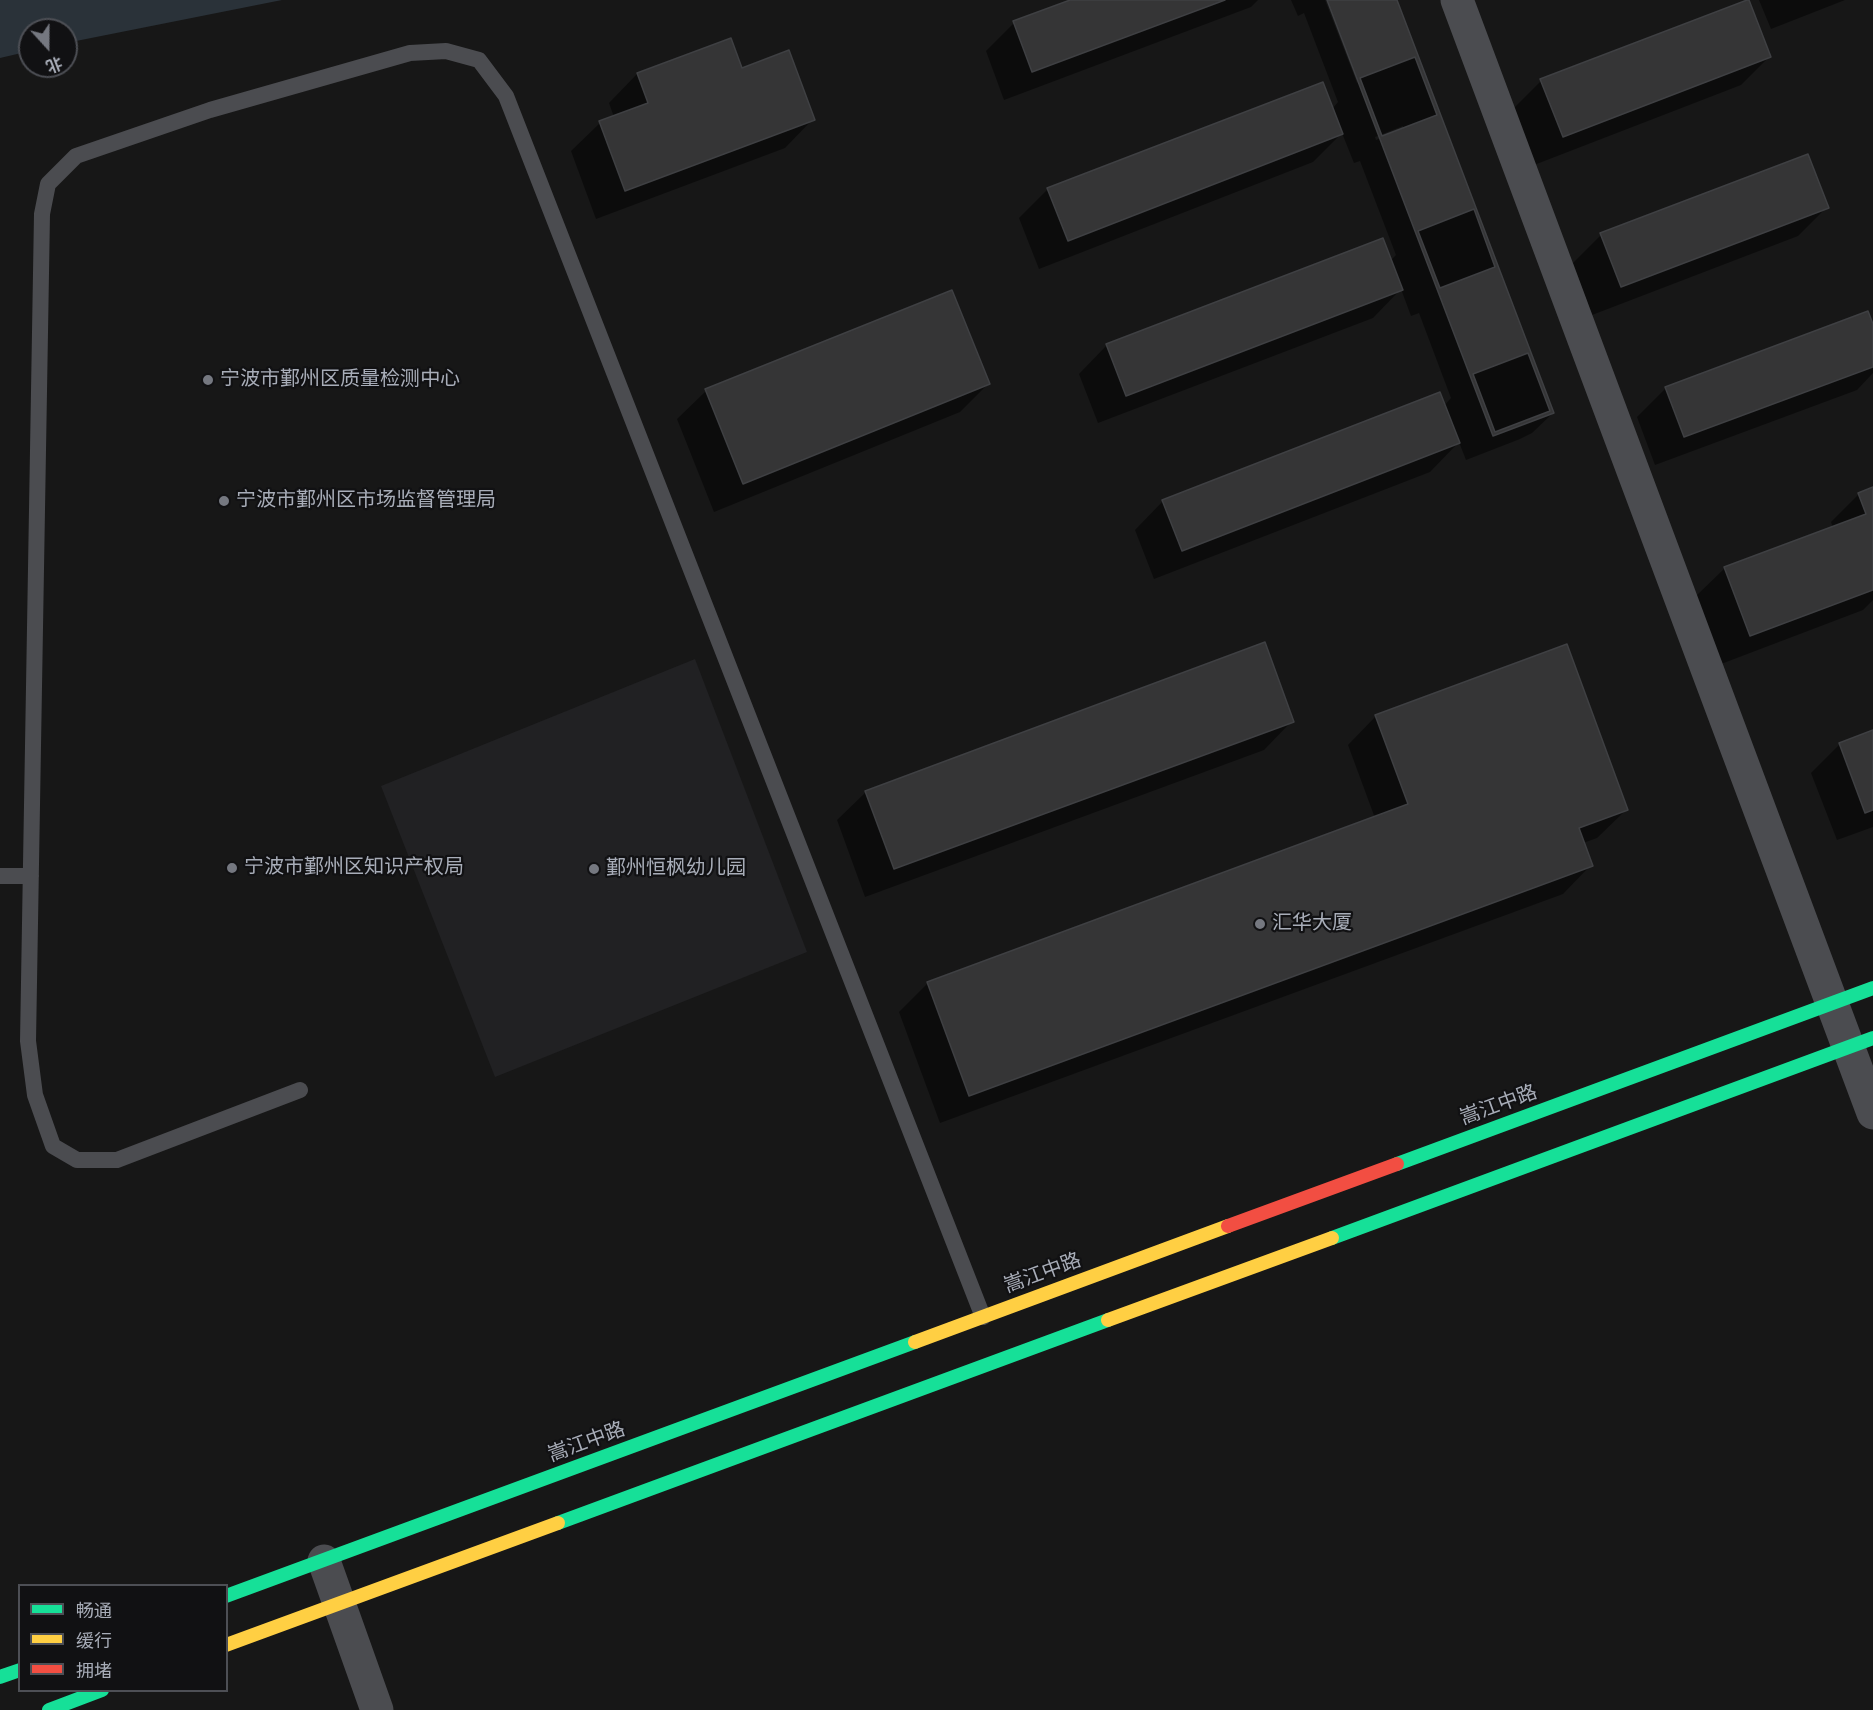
<!DOCTYPE html>
<meta charset="utf-8">
<style>
body{margin:0}
#map{position:relative;width:1873px;height:1710px;overflow:hidden;background:#171717;font-family:"Sofia Sans Condensed","Noto Sans SC",sans-serif}
canvas{display:block}
.legend{position:absolute;left:18px;top:1584px;width:210px;height:108px;box-sizing:border-box;background:#111113;border:2px solid #4d4f55;margin:0;padding:8px 10px;list-style:none;font-size:18px;color:#a8adb8}
.legend li{display:flex;align-items:center;gap:12px;height:30px}
.legend b{width:30px;border:2px solid #4d4f55}
.north{position:absolute;left:18px;top:18px;width:60px;height:60px;box-sizing:border-box;background:#111113;border:2px solid #4d4f55;border-radius:50%;rotate:159deg;font-size:16px;font-weight:700;line-height:24px;text-align:center;color:#a8adb8}
.north::after{content:'';display:block;margin:auto;width:21px;height:27px;background:#757880;clip-path:polygon(50% 0,100% 100%,50% 72%,0 100%)}
</style>
<div id="map">
<canvas width="1873" height="1710"></canvas>
<ul class="legend">
<li><b style="height:8px;background:#16e098"></b>畅通</li>
<li><b style="height:8px;background:#ffcf43"></b>缓行</li>
<li><b style="height:8px;background:#f24e42"></b>拥堵</li>
</ul>
<div class="north">北</div>
</div>
<script>
const context = document.querySelector('canvas').getContext('2d');
context.lineJoin = 'round';
function fillPath(path, color) { context.fillStyle = color; context.fill(path, 'evenodd'); }
function trace(path, color, width, dash) { context.strokeStyle = color; context.lineWidth = width; context.lineCap = dash ? 'butt' : 'round'; context.setLineDash(dash || []); context.stroke(path); }
function label(font, color, halo, rows, align = 'center') {
  context.font = font + ' "Sofia Sans Condensed","Noto Sans SC",sans-serif'; context.lineWidth = 4.5; context.setLineDash([]); context.textBaseline = 'middle'; context.strokeStyle = halo; context.fillStyle = color; for (const [text, x, y, turn = 0] of rows) {
    context.save(); context.translate(x, y); context.rotate((+turn || 0) * Math.PI / 180); context.textAlign = isNaN(turn) ? turn : align; if (halo) context.strokeText(text, 0, 0); context.fillText(text, 0, 0); context.restore();
  }
}
const built = new Path2D(`
 M695,659L807,952L495,1077L381,786Z`);
const water = new Path2D(`
 M0,0H282L66,43V30H30V51L0,58Z`);
const shadow = new Path2D(`
 M1074,0H1258L1251,7L1004,100L986,51L1014,23Z
 M1291,0H1325L1357,83L1359,81L1328,0H1395L1553,413L1532,433L1520,439L1466,460L1459,442L1430,472L1154,579L1135,530L1163,501L1444,406L1451,398L1419,313L1411,316L1401,289L1373,318L1098,423L1079,374L1107,345L1390,261L1396,255L1360,161L1354,163L1342,133L1313,162L1039,269L1019,218L1048,189L1332,109L1338,102L1304,13L1298,16ZM1403,126V129L1376,140L1375,137Z
 M1759,0H1845L1771,29Z
 M730,40L741,70L813,119L785,148L596,219L571,151L600,123L614,117L609,103L637,74Z
 M1769,57L1741,85L1534,165L1513,109L1541,81Z
 M1827,207L1798,236L1592,315L1573,263L1601,235Z
 M951,292L988,384L960,412L714,512L677,419L706,391Z
 M1873,328V373L1857,390L1655,465L1637,417L1666,388Z
 M1873,489V600L1863,610L1721,664L1696,596L1725,568L1833,528L1831,522L1859,494Z
 M1376,716L1626,810L1597,838L1583,843L1591,865L1563,894L940,1123L899,1012L928,983L1375,818L1348,745Z
 M1292,721L1264,750L865,897L837,820L866,792Z
 M1873,732V827L1837,840L1811,773L1840,744Z`);
const building = new Path2D(`
 M1070,0H1225L1032,72L1013,21Z
 M1327,0H1397L1554,413L1493,436Z
 M1747,0H1749L1771,57L1563,137L1540,79Z
 M731,38L742,68L789,50L815,120L625,191L599,121L648,103L637,73Z
 M1415,57L1437,115L1382,136L1360,78Z
 M1323,82L1343,134L1068,241L1047,188Z
 M1808,154L1829,208L1621,287L1600,233Z
 M1474,209L1495,267L1440,288L1418,231Z
 M1383,238L1403,290L1126,396L1106,344Z
 M952,290L990,384L743,484L705,389Z
 M1868,311L1873,324V367L1684,437L1665,387Z
 M1528,353L1550,411L1495,432L1473,374Z
 M1440,392L1460,443L1182,551L1162,500Z
 M1873,487V590L1750,636L1724,567L1866,514L1858,493Z
 M1265,642L1294,722L894,869L865,791Z
 M1567,644L1628,810L1579,828L1593,866L969,1096L927,982L1408,804L1375,715Z
 M1873,730V810L1865,813L1839,743Z`);
const lane = new Path2D(`
 M0,876H31
 M300,1090L117,1160H77L53,1146L35,1095L28,1041L42,214L48,184L76,156L210,110L410,53L446,51L479,60L506,96L983,1317`);
const street = new Path2D(`
 M1457,0L1873,1113
 M324,1561L377,1710`);
const fast = new Path2D(`
 M1397,1164L1873,988
 M1332,1238L1873,1038
 M558,1523L1108,1320
 M226,1596L915,1342
 M0,1677L20,1670
 M49,1710L102,1690`);
const slow = new Path2D(`
 M1108,1320L1332,1238
 M915,1342L1228,1226
 M226,1645L558,1523`);
const jam = new Path2D(`
 M1228,1226L1397,1164`);
const markers = [
 [208,380,6,"#757880"],
 [224,501,6,"#757880"],
 [232,868,6,"#757880"],
 [594,869,6,"#757880"],
 [1260,924,6,"#757880"]
];
const poiNames = [
 ["宁波市鄞州区质量检测中心",220,380],
 ["宁波市鄞州区市场监督管理局",236,501],
 ["宁波市鄞州区知识产权局",244,868],
 ["鄞州恒枫幼儿园",606,869],
 ["汇华大厦",1272,924]
];
const streetNames = [
 ["嵩江中路",1499,1106,-20],
 ["嵩江中路",1043,1274,-20],
 ["嵩江中路",587,1443,-20]
];
fillPath(built, '#212123');
fillPath(water, '#2a3239');
fillPath(shadow, '#0007');
fillPath(building, '#353536');
trace(building, '#3f4043', 1.5);
trace(lane, '#4b4c50', 16);
trace(street, '#4b4c50', 33);
trace(fast, '#16e098', 14);
trace(slow, '#ffcf43', 14);
trace(jam, '#f24e42', 14);
for (const [x, y, r, color] of markers) { const dot = new Path2D(); dot.arc(x, y, r, 0, 2 * Math.PI); context.fillStyle = color; context.fill(dot); trace(dot, '#111113', 2); }
label('20px', '#a8adb8', '#111113', poiNames, 'left');
label('20px', '#a8adb8', '#111113', streetNames);
</script>
